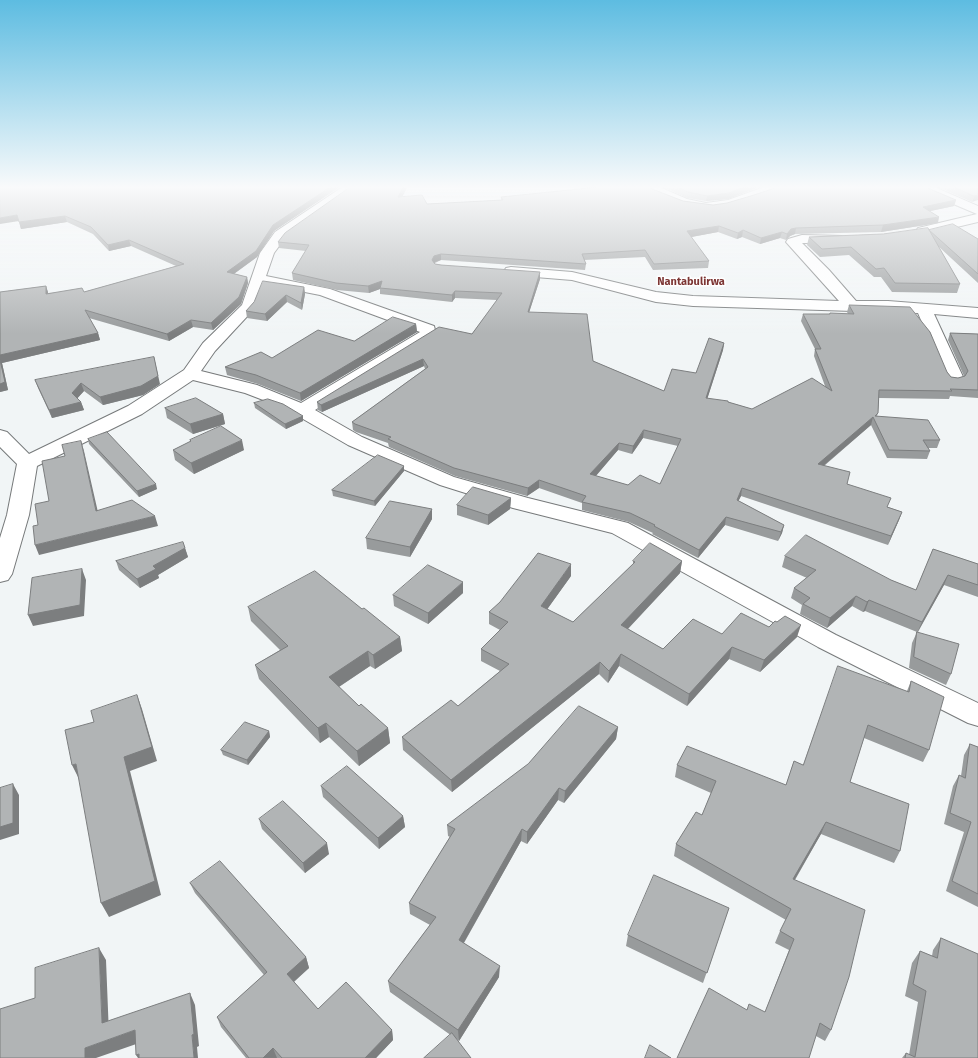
<!DOCTYPE html>
<style>
body{margin:0}
canvas{display:block;background:#f1f5f6}
</style>
<canvas width="978" height="1058"></canvas>
<script>
const context = document.querySelector('canvas').getContext('2d');
context.lineJoin = 'round';
function trace(path, color, width, dash) { context.strokeStyle = color; context.lineWidth = width; context.lineCap = dash ? 'butt' : 'round'; context.setLineDash(dash || []); context.stroke(path); }
function fillPath(path, color) { context.fillStyle = color; context.fill(path, 'evenodd'); }
function label(font, color, halo, rows, align = 'center') {
  context.font = font + ' "Fira Sans",sans-serif'; context.lineWidth = 3; context.setLineDash([]); context.textBaseline = 'middle'; context.strokeStyle = halo; context.fillStyle = color; for (const [text, x, y, turn = 0] of rows) {
    context.save(); context.translate(x, y); context.rotate((+turn || 0) * Math.PI / 180); context.textAlign = isNaN(turn) ? turn : align; if (halo) context.strokeText(text, 0, 0); context.fillText(text, 0, 0); context.restore();
  }
}
const minor = new Path2D(`
 M344,186H358L285,238L274,253L266,276L330,289L434,326L436,334L434,337L315,410L362,437L454,477L528,498L628,523L836,635L978,703V726L968,723L818,647L612,533L513,508L440,485L348,445L284,408L245,393L193,380L142,414L37,466L29,515L12,574L8,580L0,582V538L7,515L17,464L0,447V430L7,432L29,454L128,406L184,370L203,343L242,305L260,253L275,232ZM264,284L320,295L420,332L301,403L257,385L201,371L215,351L254,309Z
 M641,186H657L687,199L706,203L728,200L767,186H786L784,189C737,204 715,221 665,199C658,196 646,193 641,186Z
 M916,186H932L978,206V222L923,235L918,234L916,231L918,228L977,214L918,189Z
 M802,235L842,236L844,239L842,242L837,243H802L829,270L856,301H888L978,308V318L934,314L964,379L961,383L955,384L949,383L946,379L918,313L693,306L656,302L572,280L511,275L506,274L504,271L506,268L511,267L572,272L656,292L693,296L839,301L786,242L788,239Z`);
const wall = new Path2D(`
 M0,186H341L274,231L257,257L234,274L247,277L248,283L241,304L213,330L193,327L169,341L89,318L98,333L100,340L2,363L8,390L0,392V292L46,286L48,293L84,292L176,266L131,246L109,251L93,234L67,222L21,229L19,221Z
 M661,186H762L728,199L706,201L687,198Z
 M936,186H978L972,202Z
 M652,189L683,201L713,205L956,200L954,206L930,211L938,223L881,232L795,234L790,236L786,240L780,238L760,244L742,237L737,239L718,232L691,237L709,261L708,268L653,270L645,257L584,260L586,264L585,270L441,260L435,263V264L540,279L529,312L593,361L664,391L696,373L724,343L723,350L707,399L728,402L752,409L825,386L814,356L815,349L801,321L803,314H829L830,313L848,314L847,312L849,305L947,372L951,377L958,378L964,376L948,340L950,333L978,334V398L950,396L949,399L879,398L878,413L877,416L940,440L937,448H928L930,451L927,459L887,458L871,425L824,466L847,484L888,507L902,512L899,520L888,545L741,496L738,501L784,525L782,533L778,541L725,525L698,558L652,534L653,533L629,522L582,510V503L539,488L527,496L455,476L389,447L388,443L356,432L353,430L352,422L425,369L424,366L322,412L318,410L317,402L472,334L497,300L455,298L452,302L380,294V289L369,293L337,290L293,280L292,273L306,251L279,248L278,242L402,197L427,204L501,200V197ZM643,438L678,446L660,484L628,485L595,476L618,450L632,454Z
 M929,230L978,239V283L938,246L960,284L957,293L892,292L881,277H874L849,255L820,257L807,245L809,237L883,234Z
 M304,287L305,294L302,310L287,302L267,321L247,318L246,311Z
 M416,324L417,332L301,401L258,384L227,375L225,367L272,358L354,341Z
 M35,380L160,384L143,395L103,405L84,391L77,398L81,402L84,410L52,418L38,388Z
 M254,403L303,416V421L286,429L255,408Z
 M165,408L223,414L225,424L193,434L167,418Z
 M88,439L157,489L139,497L89,444Z
 M190,440L244,450L194,474L175,460L173,450L190,442Z
 M404,466V471L375,506L333,496L332,490Z
 M511,498L510,509L488,525L457,515V505Z
 M432,509V519L410,557L367,549L366,538Z
 M185,548L188,557L158,575L159,578L140,588L119,570L116,561Z
 M933,549L978,564V597L944,585L918,632L951,674L946,685L909,668L912,643L917,632L865,611L863,612L852,606L827,628L800,614L802,605L791,598L794,588L807,578L782,567L785,556L891,580L916,590Z
 M633,561H682L680,573L628,629L663,649L722,634L769,627L797,637L760,672L729,659L687,706L619,666L608,683L599,674L452,792L403,750L402,737L458,706L500,671L481,661V649L500,630L489,624V612L571,576L547,609L573,622L633,564Z
 M463,593L428,624L394,606L393,595Z
 M248,607L362,609L400,637L402,651L375,669L370,666L339,687L359,706L388,728L390,743L359,766L329,737L320,743L259,679L255,665L280,650L251,621Z
 M911,681L929,750L923,762L864,738L850,782L900,851L894,863L821,834L795,880L831,1030L825,1041L816,1036L746,1010L765,1012L789,950L775,943L780,931L786,920L674,856L676,844L702,815L711,793L675,777L677,765L786,785L794,761L803,765L907,691Z
 M618,727L616,739L564,803L558,800L527,844L521,841L464,943L499,977L459,1041L390,992L388,981L430,925L410,914L409,903L450,837L448,836L447,825Z
 M269,731L270,737L248,765L223,755L221,750Z
 M970,744L978,747V907L946,891L964,832L944,824L953,786L959,775L961,776L964,755Z
 M321,786L403,816L405,827L379,849L323,797Z
 M259,819L329,854L305,873L262,829Z
 M190,883L306,957L309,968L294,982L318,1009L392,1030L393,1040L376,1058H246L221,1027L217,1017L264,975L195,893Z
 M729,908L703,983L626,946L628,935Z
 M941,938L978,1058H902L906,1053L909,1055L918,1002L905,996L912,963L920,951L932,956L933,950Z`);
const shadedWall = new Path2D(`
 M332,186H341L274,231L257,257L228,278L227,272L273,225Z
 M404,186H408L399,203L398,197Z
 M747,186H762L728,199L706,201L707,196Z
 M978,195V200L972,202L974,196Z
 M956,200L954,206L921,213L923,207Z
 M17,215L19,221L0,224V218Z
 M65,216L67,222L21,229L19,222Z
 M939,217L938,223L881,232L883,225Z
 M719,226L718,232L686,238L687,231Z
 M796,228L795,234L790,236L786,240L787,234L791,229Z
 M743,230L742,237L737,239L738,233Z
 M782,232L780,238L760,244L761,238Z
 M129,240L131,246L109,251L108,245Z
 M441,254V260L435,262L433,267L432,260L434,256Z
 M540,272V279L527,319L528,312Z
 M247,277L248,283L241,304L213,330L211,323Z
 M382,281L380,288V289L369,293L368,286Z
 M46,286L48,292V300L46,294Z
 M304,287L305,294L302,310L301,303Z
 M455,291V298L452,302V295Z
 M286,295L287,302L267,321L265,314Z
 M191,320L193,327L169,341L167,334Z
 M416,324L417,332L301,401L300,393Z
 M98,333L100,340L2,363L8,390L0,392V355Z
 M724,343L723,350L705,406L706,398Z
 M154,357L160,384L143,395L103,405L100,397Z
 M423,359L424,366L322,412L321,405Z
 M81,383L84,391L75,401L72,393Z
 M81,402L84,410L52,418L49,410Z
 M223,414L225,424L193,434L190,424Z
 M303,416V421L286,429L285,424Z
 M873,417L871,425L816,472L818,464Z
 M644,430L643,438L632,454L633,446Z
 M242,440L244,450L194,474L191,463Z
 M81,441L84,451L100,521L96,511Z
 M619,443L618,450L590,483V474Z
 M404,466V471L375,506L374,501Z
 M539,480V488L527,496L528,488Z
 M156,484L157,489L139,497L137,491Z
 M742,488L741,496L735,508L737,500Z
 M511,498L510,509L488,525V515Z
 M432,509V519L410,557V547Z
 M902,512L899,520L888,545L891,536Z
 M155,516L158,526L39,555L35,545Z
 M726,517L725,525L698,558L699,550Z
 M784,525L782,533L778,541L781,532Z
 M185,548L188,557L158,575L159,578L140,588L137,579L153,566Z
 M682,561L680,573L620,637L621,625Z
 M571,564V576L541,618V606Z
 M82,569L86,580L84,616L33,626L28,615Z
 M948,575L944,585L917,633L922,622Z
 M463,582V593L428,624V613Z
 M856,596L852,606L827,628L830,618Z
 M869,600L865,611L863,612L867,602Z
 M801,625L797,637L760,672L764,660Z
 M400,637L402,651L375,669L373,655Z
 M732,647L729,659L687,706L689,694Z
 M368,651L370,666L331,692L329,677Z
 M621,654L619,666L608,683L609,671Z
 M600,662L599,674L452,792L451,780Z
 M137,695L142,709L157,761L130,771L161,895L109,917L101,903L124,757Z
 M326,723L329,737L320,743L318,728Z
 M618,727L616,739L564,803L565,791Z
 M388,728L390,743L359,766L357,751Z
 M269,731L270,737L248,765L247,760Z
 M76,764L79,779L72,765Z
 M13,784L19,795V834L0,840V827Z
 M559,788L558,800L527,844V832Z
 M403,816L405,827L379,849L378,838Z
 M826,822L821,834L788,891L793,879Z
 M522,829L521,841L459,951V940Z
 M327,843L329,854L305,873L303,863Z
 M99,948L106,960L109,1035L102,1023Z
 M306,957L309,968L291,984L287,974Z
 M500,966L499,977L459,1041L458,1030Z
 M190,993L195,1005L199,1046L197,1047L198,1058H194L192,1035Z
 M135,1030L142,1042L96,1058H85V1048Z
 M392,1030L393,1040L376,1058H365Z
 M273,1048L277,1058H263Z
 M139,1054L142,1058H138L136,1055Z`);
const building = new Path2D(`
 M0,186H332L273,225L256,251L227,272L247,277L239,297L211,323L191,320L167,334L85,310L98,333L0,355V292L46,286V294L82,288L84,292L184,264L129,240L108,245L91,227L65,216L19,222L17,215L0,218Z
 M352,186H404L398,197L422,195L427,204L503,200L501,197L608,186H648L652,189L683,201L713,205L727,203L754,195L781,186H923L956,200L923,207L939,217L883,225L796,228L791,229L787,234L782,232L761,238L743,230L738,233L719,226L687,231L709,261L654,264L645,250L582,254L586,264L441,254L434,256L432,260L435,264L441,265L540,272L528,312L587,314L593,361L664,391L672,369L696,373L709,338L724,343L706,398L728,401V402L752,409L812,378L832,391L815,349H821L803,314H830V313L854,314L849,305L910,307L930,332L947,372L951,377L958,378L965,376L968,371L950,333L978,334V390L950,389L952,391L879,390L878,413L875,416L928,420L940,440H923L930,451L889,450L873,417L818,464L850,472L847,484L891,498L887,507L902,512L891,536L742,488L737,500L784,525L781,532L726,517L699,550L654,526L655,525L630,513L582,502L586,496L539,480L528,488L454,468L388,439L391,437L355,424L352,422L428,367L423,359L321,405L317,402L439,327L472,334L502,293L455,291L452,295L380,288L382,281L368,286L336,283L292,273L309,245L278,242L285,233ZM644,430L681,439L660,484L640,475L628,485L590,474L619,443L633,446Z
 M675,186H747L729,193L707,196L688,192Z
 M952,186H978V195L974,196Z
 M953,224L978,239V274L929,230Z
 M928,228L960,284L895,283L884,268L876,269L851,247L822,249L809,237L883,234Z
 M263,281L304,287L301,303L286,295L265,314L246,311L254,302Z
 M393,317L416,324L300,393L256,375L225,367L261,352L272,358L318,330L354,341Z
 M154,357L158,376L141,386L100,397L81,383L72,393L81,402L49,410L35,380Z
 M0,360L5,382L0,384Z
 M196,398L223,414L190,424L165,408Z
 M268,399L283,404L303,416L285,424L254,403Z
 M221,426L242,440L191,463L173,450L191,441L190,440Z
 M107,432L156,484L137,491L88,439Z
 M81,441L96,511L132,500L155,516L35,545L33,526L38,525L35,504L49,501L42,461L65,456L62,445Z
 M378,455L404,466L374,501L332,490Z
 M473,487L511,498L488,515L457,505Z
 M390,501L432,509L410,547L366,538Z
 M806,535L891,580L916,590L933,549L978,564V585L948,575L922,622L869,600L867,602L856,596L830,618L803,604L810,598L794,588L816,570L785,556Z
 M183,542L185,548L153,566L156,569L137,579L116,561Z
 M650,543L682,561L621,625L663,649L693,619L722,634L741,613L769,627L775,621L777,622L785,616L801,625L764,660L732,647L689,694L621,654L609,671L600,662L451,780L402,737L451,700L458,706L509,664L481,649L508,622L489,612L500,602L538,553L571,564L541,606L573,622L635,562L633,561Z
 M428,565L463,582L428,613L393,595Z
 M82,569L80,605L28,615L32,578Z
 M315,571L362,609L364,608L400,637L373,655L368,651L329,677L359,706L361,704L388,728L357,751L326,723L318,728L255,665L288,646L248,607Z
 M917,632L959,644L951,674L914,657Z
 M838,666L909,692L911,681L944,697L929,750L868,725L850,782L909,804L900,851L826,822L793,879L865,910L849,977L831,1030L820,1023L809,1058H677L709,988L747,1010L749,1004L765,1012L794,939L780,931L791,909L676,844L696,812L702,815L716,781L677,765L687,746L786,785L794,761L803,765Z
 M137,695L152,747L124,757L155,881L101,903L76,764L72,765L65,730L94,722L91,711Z
 M579,706L618,727L565,791L559,788L527,832L522,829L459,940L500,966L458,1030L388,981L436,917L409,903L455,829L447,825L528,764Z
 M245,722L269,731L247,760L221,750Z
 M970,744L978,747V894L952,881L971,822L950,813L959,775L965,778Z
 M347,766L403,816L378,838L321,786Z
 M13,784V823L0,827V788Z
 M283,801L327,843L303,863L259,819Z
 M220,861L306,957L287,974L318,1009L346,982L392,1030L365,1058H282L273,1048L263,1058H249L217,1017L267,972L190,883Z
 M654,875L729,908L707,973L628,935Z
 M941,938L978,954V1058H905L906,1053L915,1057L926,991L913,984L920,951L937,958Z
 M99,948L102,1023L190,993L194,1034L192,1035L194,1058H139V1054L136,1055L135,1030L85,1048V1058H0V1009L35,998V968Z
 M452,1033L471,1058H424Z
 M650,1045L671,1058H645Z`);
const farQuarternames = [
 ["Nantabulirwa",691,282]
];
trace(minor, '#777a7b', 2);
fillPath(minor, '#fff');
fillPath(wall, '#989b9c');
fillPath(shadedWall, '#7c7e7f');
fillPath(building, '#b1b4b5');
trace(building, '#7c7e7f', 1);
const sky = context.createLinearGradient(0, 0, 0, 334);
sky.addColorStop(0, '#5dbce1');
sky.addColorStop(0.56, '#f9fafb');
sky.addColorStop(1, '#f9fafb00');
context.fillStyle = sky;
context.fillRect(0, 0, 978, 334);
label('bold 11px', '#7d3634', '#fff', farQuarternames);
</script>
